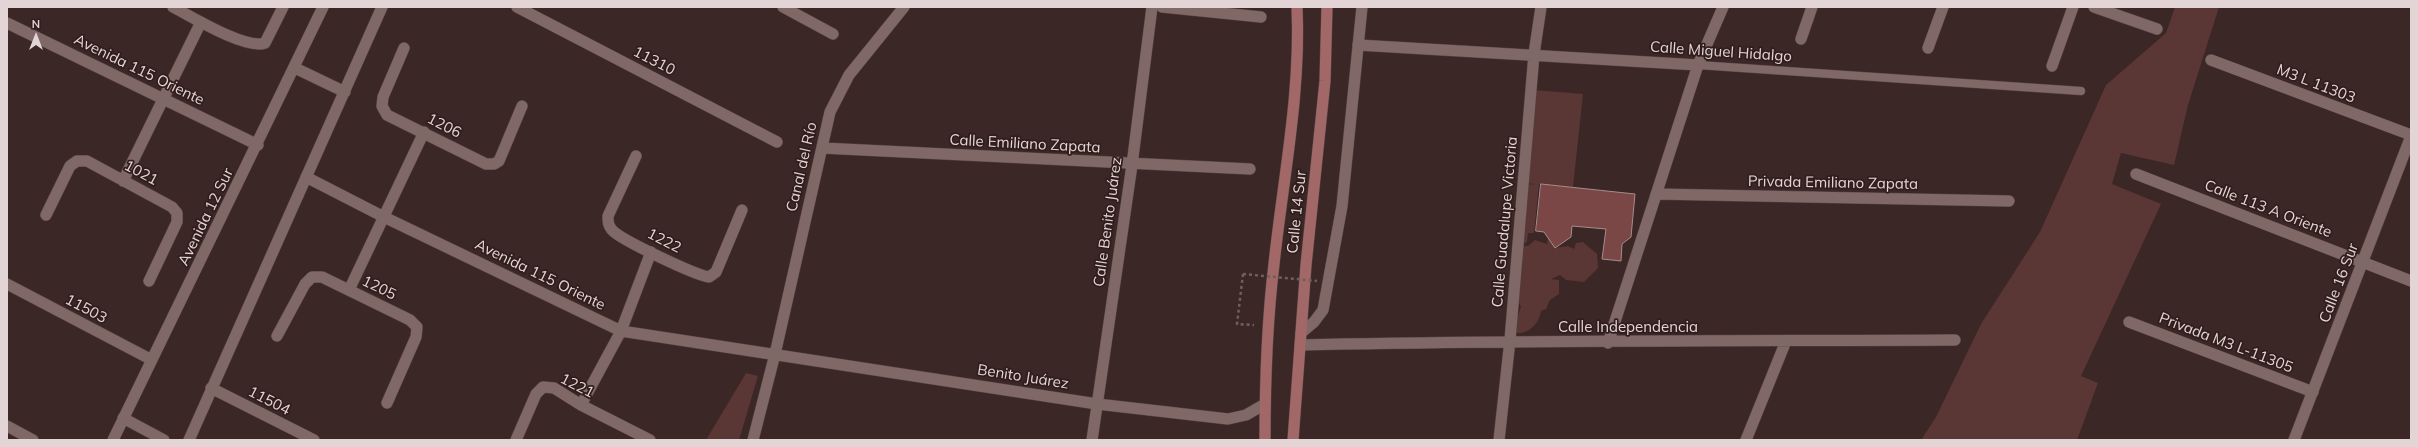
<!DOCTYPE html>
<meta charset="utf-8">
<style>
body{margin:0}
#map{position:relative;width:2418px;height:447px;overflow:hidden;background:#3b2726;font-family:Mulish,sans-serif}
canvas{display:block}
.frame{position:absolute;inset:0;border:8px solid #e3d5d5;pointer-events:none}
.north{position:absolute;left:16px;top:16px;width:40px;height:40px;-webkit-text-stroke:3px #301d1c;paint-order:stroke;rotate:0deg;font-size:11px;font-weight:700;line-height:16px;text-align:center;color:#e3d5d5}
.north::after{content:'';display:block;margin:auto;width:14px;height:18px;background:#e3d5d5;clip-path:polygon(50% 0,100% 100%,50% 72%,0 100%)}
</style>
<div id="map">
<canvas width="2418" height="447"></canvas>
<div class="frame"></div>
<div class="north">N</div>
</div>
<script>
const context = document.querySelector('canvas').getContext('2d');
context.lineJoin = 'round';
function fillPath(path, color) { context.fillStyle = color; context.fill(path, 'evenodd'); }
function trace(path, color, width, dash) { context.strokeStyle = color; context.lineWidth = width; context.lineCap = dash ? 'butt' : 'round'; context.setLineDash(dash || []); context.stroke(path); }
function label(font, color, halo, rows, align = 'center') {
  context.font = font + ' Mulish,sans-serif'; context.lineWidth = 3.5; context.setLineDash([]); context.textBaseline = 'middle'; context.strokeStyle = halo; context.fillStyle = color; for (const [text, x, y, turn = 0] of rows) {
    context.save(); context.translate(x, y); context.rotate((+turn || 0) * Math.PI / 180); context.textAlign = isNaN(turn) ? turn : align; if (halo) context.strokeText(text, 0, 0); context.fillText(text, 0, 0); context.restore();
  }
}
const green = new Path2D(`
 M2175,7H2219L2188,105L2174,165L2121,153L2112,184L2161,204L2081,376L2098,383L2077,440H1921L1936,417L1981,324L2040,232L2106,85L2166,33Z
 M1534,90L1583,94L1573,187L1539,184L1534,233H1528L1527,242L1521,245L1523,185L1535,184L1525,183Z
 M1548,238L1555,248L1568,246L1574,249L1576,243L1583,242L1597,254L1598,268L1584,282L1566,280L1560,275L1551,279L1559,280V294L1550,300L1546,309L1541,311C1539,324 1529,334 1516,333L1514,326L1521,307L1516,297L1523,246H1528L1535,240L1547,244Z
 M746,373L758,376L739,440H706Z`);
const building = new Path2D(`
 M1541,184L1635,194L1631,237L1622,244L1621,261L1602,259L1606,229L1572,226L1571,237L1555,248L1544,232L1536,231Z`);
const path = new Path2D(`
 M1243,274L1237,324L1254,325`);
const service = new Path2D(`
 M1698,65L2081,91`);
const minor = new Path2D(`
 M173,7C192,17 246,50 265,43L283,7
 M517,7L777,142
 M783,7L833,34
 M1162,7L1261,17
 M2094,7L2157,29
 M7,23L258,145
 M1801,39L1812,7
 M1358,45L1698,65
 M404,48L383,97L382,106L387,115L486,164H494L499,161L522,106
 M1928,48L1943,7
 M2211,60L2411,135
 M2052,66L2073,7
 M295,68L345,92
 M822,148L1250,169
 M636,156L608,216C608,222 608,225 612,230C621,240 695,275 709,277L716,272L742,210
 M2136,174L2411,281
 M306,177L384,217L621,331L1097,404L1228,419L1246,415L1265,404
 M123,181L201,22
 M1656,194L2009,201
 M46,215L70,166L77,161H87L172,207L177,213V222L149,281
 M7,284L152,360
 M349,290L424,132
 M2129,322L2313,392
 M277,336L305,284L312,277H322L410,320L417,327L416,337L387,403
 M1608,343L1698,65L1723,7
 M1300,345C1518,340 1737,341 1955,340
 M211,388L314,440
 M581,405L621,331L651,252
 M123,418L164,440
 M7,426L33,440
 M113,440L323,7
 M189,440L382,7
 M516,440L536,394L543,387L554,388L581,405L650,440
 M753,440L775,354L830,112L849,75L904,7
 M1092,440L1132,165L1152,7
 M1499,440L1510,340L1534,54L1541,7
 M1746,440L1786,341`);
const tertiary = new Path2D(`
 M1301,333L1314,322L1323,310L1342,206L1362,7
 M2294,440L2411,136`);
const secondary = new Path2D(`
 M1265,440C1265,381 1267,322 1274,264C1283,179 1301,93 1297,7
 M1293,440L1306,265L1325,81L1327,7`);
const pathBridge = new Path2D(`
 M1243,274L1317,281`);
const streetNames = [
 ["Calle Miguel Hidalgo",1721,52,4],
 ["11310",654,61,27],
 ["Avenida 115 Oriente",139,70,26],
 ["M3 L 11303",2316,84,21],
 ["1206",444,126,27],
 ["Calle Emiliano Zapata",1025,144,3],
 ["Canal del Río",802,167,-77],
 ["1021",141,173,28],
 ["Privada Emiliano Zapata",1833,183,1],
 ["Calle 113 A Oriente",2268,209,21],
 ["Calle 14 Sur",1297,212,-84],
 ["Avenida 12 Sur",206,217,-64],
 ["Calle Benito Juárez",1108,222,-82],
 ["Calle Guadalupe Victoria",1505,222,-85],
 ["1222",664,241,27],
 ["Avenida 115 Oriente",540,275,26],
 ["Calle 16 Sur",2339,283,-69],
 ["1205",379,288,26],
 ["11503",86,309,28],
 ["Calle Independencia",1628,327],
 ["Privada M3 L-11305",2226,343,21],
 ["Benito Juárez",1023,377,9],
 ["1221",577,386,27],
 ["11504",269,401,27]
];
fillPath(green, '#5a3635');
fillPath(building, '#7a4746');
trace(building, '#a68d8c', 1);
trace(service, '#574646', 9);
trace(minor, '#574646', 12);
trace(tertiary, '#574646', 12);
trace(secondary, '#574646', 12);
trace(path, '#715f5e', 2.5, [3, 3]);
trace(service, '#7f6866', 8);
trace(minor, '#7f6866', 11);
trace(tertiary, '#7f6866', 11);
trace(secondary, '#a26767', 11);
trace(pathBridge, '#715f5e', 2.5, [3, 3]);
label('15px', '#e3d5d5', '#301d1c', streetNames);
</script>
